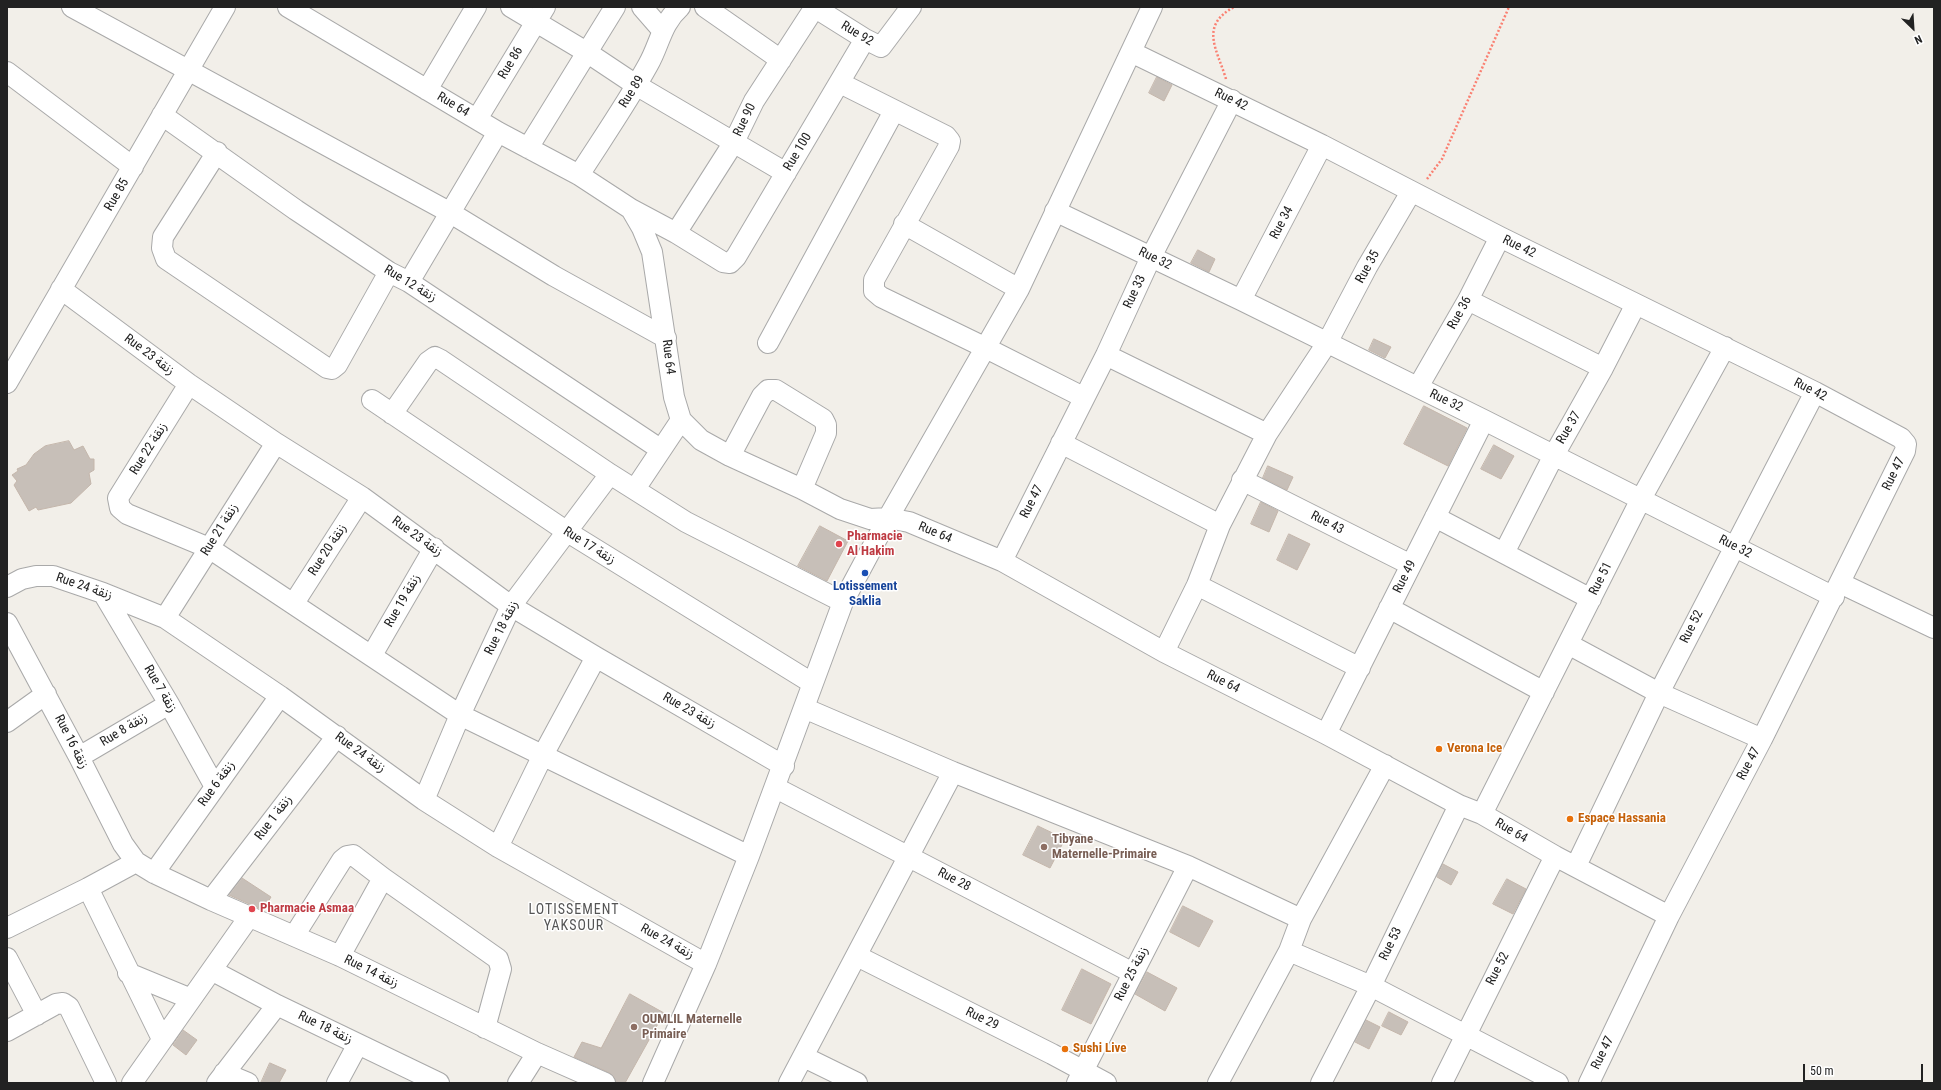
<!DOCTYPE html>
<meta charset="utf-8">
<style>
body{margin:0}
#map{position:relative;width:1941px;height:1090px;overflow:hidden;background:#f2efe9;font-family:"Roboto Condensed",sans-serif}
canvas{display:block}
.frame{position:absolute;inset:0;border:8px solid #222;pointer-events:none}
.north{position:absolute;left:1893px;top:8px;width:40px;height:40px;-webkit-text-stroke:3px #fff;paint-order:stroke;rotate:155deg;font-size:11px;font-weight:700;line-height:16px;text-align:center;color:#222}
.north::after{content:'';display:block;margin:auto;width:14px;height:18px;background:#222;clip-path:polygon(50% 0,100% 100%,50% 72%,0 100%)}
.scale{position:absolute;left:1803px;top:1064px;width:120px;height:18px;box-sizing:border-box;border:2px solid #222;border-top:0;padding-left:5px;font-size:12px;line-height:14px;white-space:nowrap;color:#222;-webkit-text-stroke:3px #fff;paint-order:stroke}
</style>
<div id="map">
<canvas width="1941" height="1090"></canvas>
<div class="frame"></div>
<div class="north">N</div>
<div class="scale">50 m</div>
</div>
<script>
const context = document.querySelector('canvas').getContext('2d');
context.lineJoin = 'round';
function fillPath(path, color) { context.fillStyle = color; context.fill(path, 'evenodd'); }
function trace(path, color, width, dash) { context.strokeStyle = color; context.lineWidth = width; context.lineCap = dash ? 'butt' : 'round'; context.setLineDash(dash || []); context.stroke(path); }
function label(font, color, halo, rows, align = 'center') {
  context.font = font + ' "Roboto Condensed","Noto Sans Arabic",sans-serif'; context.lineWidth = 3; context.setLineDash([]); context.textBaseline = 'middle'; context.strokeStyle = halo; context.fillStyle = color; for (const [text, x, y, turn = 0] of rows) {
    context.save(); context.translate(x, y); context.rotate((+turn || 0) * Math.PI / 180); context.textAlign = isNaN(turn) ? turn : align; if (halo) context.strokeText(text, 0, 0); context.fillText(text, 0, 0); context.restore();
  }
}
const building = new Path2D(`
 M1157,77L1172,85L1164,101L1149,93Z
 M1198,250L1215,259L1209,272L1191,263Z
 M1374,339L1391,347L1385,358L1369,350Z
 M1424,406L1467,428L1448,466L1404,444Z
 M69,441L74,450L83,446L90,459H94V470L89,473L91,484L71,503L38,510L36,507L29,511L14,485L17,481L12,475L18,471L17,469L26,465L34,454L45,446Z
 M1494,445L1514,456L1501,479L1481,469Z
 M1268,466L1293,477L1287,490L1263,478Z
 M1261,502L1278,511L1269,532L1251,524Z
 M820,526L848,541L827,581L798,566Z
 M1289,534L1310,544L1297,570L1277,560Z
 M1038,826L1065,839L1050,868L1023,855Z
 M1443,864L1458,872L1451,885L1437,877Z
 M242,878L271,897L263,910L229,895Z
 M1507,879L1526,889L1513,914L1493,904Z
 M1183,906L1213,921L1199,947L1170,932Z
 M1082,969L1111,984L1091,1024L1062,1010Z
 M1147,972L1177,988L1165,1011L1135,994Z
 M630,994L664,1013L625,1083H616L614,1077L610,1073L574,1057L582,1042L601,1048Z
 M1389,1012L1408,1022L1401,1035L1382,1026Z
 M1366,1020L1380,1027L1369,1049L1355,1042Z
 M183,1030L197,1040L186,1055L173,1045Z
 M270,1063L286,1070L279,1083H261Z`);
const path = new Path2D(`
 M1226,79C1217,49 1199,26 1234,7
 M1427,179L1442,159L1509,7`);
const minor = new Path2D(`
 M72,7L449,212L554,276L666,338
 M288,7L498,132L579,175L631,209L642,228L652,252L674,397L681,420L701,440L730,456L802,489L840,509L870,519L888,518L909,522L1002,561L1164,652L1326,734L1459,805L1482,814L1555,856L1669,916
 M511,7L588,53L636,85L786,173
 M642,7L662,30
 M705,7L781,60
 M814,7L865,39L881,47L911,7
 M1131,52L1322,145L1500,237L1815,392L1901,438L1906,444L1905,451L1762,739L1669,916L1589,1083
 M7,72L133,167
 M840,83L946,136L950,141L949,146L874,280V291L881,297L984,347L1083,397
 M427,90L476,7
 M162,115L296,210L389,272L409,282L660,449
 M477,119L545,7
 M528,148L615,7
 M217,152L163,237L162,248L166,259L327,368L332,369L337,365L389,272
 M579,175C602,139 627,103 648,65C660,44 661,24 680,7
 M631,209L676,233L723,262L730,263L736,257L865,39
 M1055,211L1241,300L1484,420L1834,597
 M904,224L1019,289
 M676,233L734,142L754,101L815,7
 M409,282L498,132
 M61,289L189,384L276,443L362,497L511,606L596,657L784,766
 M1241,300L1322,145
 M1468,300L1603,368
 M768,343L894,111
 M1106,355L1267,434
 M7,383L225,7
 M189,384L118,498L120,508L127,514L209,548L460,715L749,856
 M1418,387L1468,300L1500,237
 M372,400L566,531L812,683
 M392,414L428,362L435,357L441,360L610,474L686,522L843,602
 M1061,443L1220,525
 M730,456L762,396L768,390H776L823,419L826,425V433L802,489
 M1242,480L1411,565
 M635,489L681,420
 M1435,517L1591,599
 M1504,553L1554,455L1603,368L1636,304
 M1002,561L1106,355L1151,257L1232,100
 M1840,583L1934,628
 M1197,585L1360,668
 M7,587L22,579L36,576H53L103,593L165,618L280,696L424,800L498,847L706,964
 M103,593L169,704L215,787
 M294,603L362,497
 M1389,608L1544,692
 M165,618L276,443
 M7,623L79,757L123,844L136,862L154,873L211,900L340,956L537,1053L605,1083
 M1568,644L1659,693L1762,739
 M1164,652L1197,585L1220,525L1267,434L1327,343L1367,267L1411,192
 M372,655L434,548
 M804,708L953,772L1188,866L1301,919
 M7,722L46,694
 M1326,734L1484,420
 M79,757L169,704
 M776,788L1133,973
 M424,800L460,715L511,606L610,474
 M1482,814L1641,499L1725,347
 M498,847L543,755L596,657
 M1576,866L1659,693L1815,392
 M154,873L280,696
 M383,878L498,959L501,969L485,1028
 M88,888L162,1039
 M211,900L337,736
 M7,928L88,888L136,862
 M294,936L342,860L347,856L353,855L383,878L340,956
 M1289,951L1371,986L1558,1083
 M857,956L1052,1054L1106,1083
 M7,958L37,1015
 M213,971L277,1005L439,1083
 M128,973L191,999
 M7,1031L56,1004L63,1003L69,1007L106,1083
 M804,1057L857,1083
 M224,1073L248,1083
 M132,1083L249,917
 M217,1083L277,1005
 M337,1083L358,1044
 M518,1083L537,1053
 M653,1083L706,964L749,856L843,602L888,518L1019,289L1152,7
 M789,1083L953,772
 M1077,1083L1188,866
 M1218,1083L1289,951L1301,919L1385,765
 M1321,1083L1371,986L1459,805
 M1442,1083L1555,856`);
const markers = [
 [839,544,4,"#e0444e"],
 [865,573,4,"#1a4fb4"],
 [1439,749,4,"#e8710a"],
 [1570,819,4,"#e8710a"],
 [1044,847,4,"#8d6e63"],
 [252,909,4,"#e0444e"],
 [634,1027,4,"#8d6e63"],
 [1065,1049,4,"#e8710a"]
];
const streetNames = [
 ["Rue 92",857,34,31],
 ["Rue 86",511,63,-59],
 ["Rue 89",632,92,-58],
 ["Rue 42",1231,100,26],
 ["Rue 64",453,105,31],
 ["Rue 90",745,120,-64],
 ["Rue 100",798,152,-59],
 ["Rue 85",117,195,-60],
 ["Rue 34",1282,223,-62],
 ["Rue 42",1519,247,26],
 ["Rue 32",1155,259,26],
 ["Rue 35",1368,267,-61],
 ["Rue 12 زنقة",410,284,31],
 ["Rue 33",1135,292,-65],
 ["Rue 36",1460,313,-61],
 ["Rue 23 زنقة",149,355,37],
 ["Rue 64",668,357,83],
 ["Rue 42",1810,390,27],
 ["Rue 32",1446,401,26],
 ["Rue 37",1569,428,-60],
 ["Rue 22 زنقة",149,449,-58],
 ["Rue 47",1894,474,-64],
 ["Rue 47",1032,502,-63],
 ["Rue 43",1327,523,27],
 ["Rue 21 زنقة",220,530,-58],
 ["Rue 64",935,533,23],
 ["Rue 23 زنقة",417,537,36],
 ["Rue 17 زنقة",589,546,32],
 ["Rue 32",1735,547,27],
 ["Rue 20 زنقة",328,550,-57],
 ["Rue 49",1405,577,-63],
 ["Rue 51",1601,579,-63],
 ["Rue 24 زنقة",84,587,19],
 ["Rue 19 زنقة",403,601,-60],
 ["Rue 52",1692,627,-63],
 ["Rue 18 زنقة",502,628,-63],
 ["Rue 64",1223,682,27],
 ["Rue 7 زنقة",160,689,60],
 ["Rue 23 زنقة",689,711,30],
 ["Rue 8 زنقة",124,730,-31],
 ["Rue 16 زنقة",71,742,63],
 ["Rue 24 زنقة",360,753,36],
 ["Rue 47",1749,764,-62],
 ["Rue 6 زنقة",217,784,-54],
 ["Rue 1 زنقة",274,818,-53],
 ["Rue 64",1511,831,30],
 ["Rue 28",954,880,28],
 ["Rue 24 زنقة",667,942,29],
 ["Rue 53",1391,944,-64],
 ["Rue 52",1498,969,-63],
 ["Rue 14 زنقة",371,972,26],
 ["Rue 25 زنقة",1132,974,-63],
 ["Rue 29",982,1019,26],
 ["Rue 18 زنقة",325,1028,26],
 ["Rue 47",1603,1053,-64]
];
const healthNames = [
 ["Pharmacie",847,537],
 ["Al Hakim",847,552],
 ["Pharmacie Asmaa",260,909]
];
const transitNames = [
 ["Lotissement",865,587],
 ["Saklia",865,602]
];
const foodNames = [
 ["Verona Ice",1447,749],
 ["Espace Hassania",1578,819],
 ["Sushi Live",1073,1049]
];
const educationNames = [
 ["Tibyane",1052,840],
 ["Maternelle-Primaire",1052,855],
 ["OUMLIL Maternelle",642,1020],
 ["Primaire",642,1035]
];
const neighbourhoodNames = [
 ["LOTISSEMENT",574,910],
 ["YAKSOUR",574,926]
];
fillPath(building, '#c7bfb8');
trace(building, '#c4b6ab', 1);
trace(minor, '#a9a9a9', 22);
trace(path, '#fa8072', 2.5, [2, 2]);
trace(minor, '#fff', 20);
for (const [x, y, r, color] of markers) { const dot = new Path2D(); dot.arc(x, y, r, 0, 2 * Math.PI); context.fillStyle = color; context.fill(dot); trace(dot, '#fff', 1.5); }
label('13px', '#222', '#fff', streetNames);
label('bold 13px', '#be3a42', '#fff', healthNames, 'left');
label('bold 13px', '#164399', '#fff', transitNames);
label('bold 13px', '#c56008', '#fff', foodNames, 'left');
label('bold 13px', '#785e54', '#fff', educationNames, 'left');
context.letterSpacing = '1px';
label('14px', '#555', '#fff', neighbourhoodNames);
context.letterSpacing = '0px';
</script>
